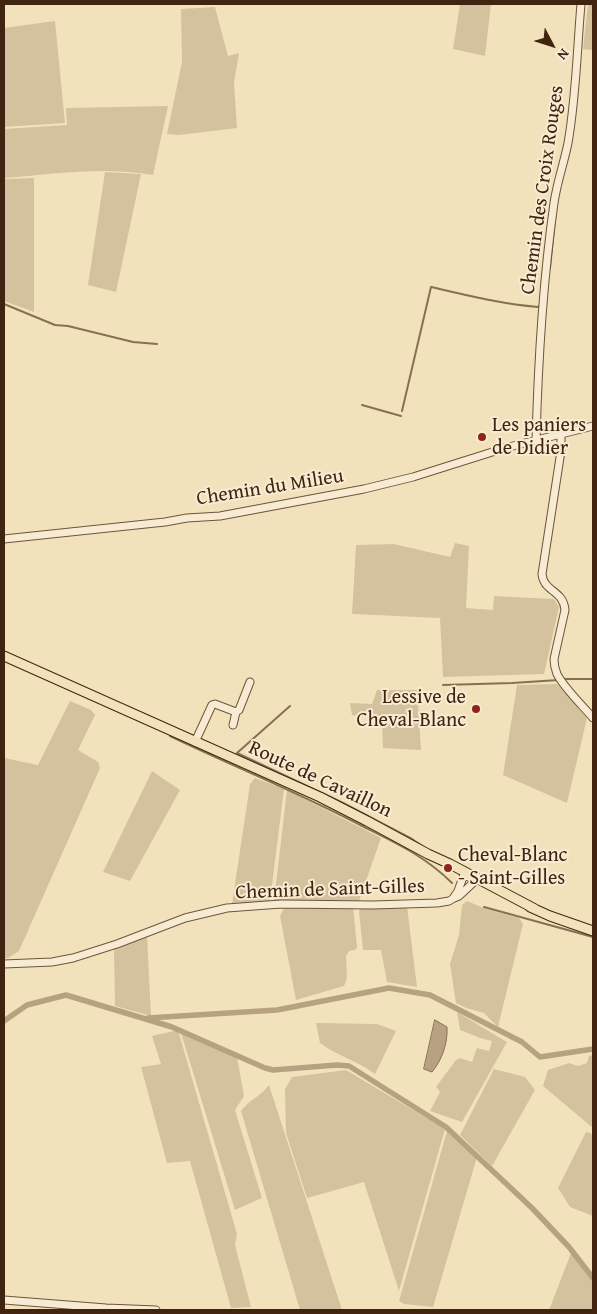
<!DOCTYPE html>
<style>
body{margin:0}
#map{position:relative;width:597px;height:1314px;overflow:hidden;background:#f2e2bc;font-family:"Gentium Book Plus",serif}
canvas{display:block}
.frame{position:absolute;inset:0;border:5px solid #41240f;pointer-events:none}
.north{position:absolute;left:527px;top:20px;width:50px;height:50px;-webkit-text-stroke:4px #f7ecd3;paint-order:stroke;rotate:130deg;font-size:14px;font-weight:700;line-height:20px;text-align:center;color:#41240f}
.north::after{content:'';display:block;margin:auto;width:18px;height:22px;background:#41240f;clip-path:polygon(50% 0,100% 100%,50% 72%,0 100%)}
</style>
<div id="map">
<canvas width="597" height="1314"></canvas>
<div class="frame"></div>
<div class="north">N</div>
</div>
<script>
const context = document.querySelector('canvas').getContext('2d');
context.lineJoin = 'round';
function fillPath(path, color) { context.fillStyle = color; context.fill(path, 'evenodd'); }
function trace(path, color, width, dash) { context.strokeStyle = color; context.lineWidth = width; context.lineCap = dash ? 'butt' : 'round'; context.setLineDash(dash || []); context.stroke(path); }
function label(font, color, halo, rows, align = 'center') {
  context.font = font + ' "Gentium Book Plus",serif'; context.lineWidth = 4; context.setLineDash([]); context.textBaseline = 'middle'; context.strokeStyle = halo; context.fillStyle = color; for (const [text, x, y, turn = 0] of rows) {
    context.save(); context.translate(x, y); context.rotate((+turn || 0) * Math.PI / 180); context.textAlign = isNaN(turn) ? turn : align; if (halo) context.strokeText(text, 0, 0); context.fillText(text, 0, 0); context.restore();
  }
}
const green = new Path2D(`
 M460,4H491L485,56L453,49Z
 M588,4H593V50L583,49Z
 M215,7L228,56L239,53L234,83L237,128L179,135L167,134L182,62L181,9Z
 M55,21L65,123L4,127V28Z
 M168,106L153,175C104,166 53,174 4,178V129L67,125L66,108Z
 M105,172L141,174L116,292L88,285Z
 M34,178V312L4,301V179Z
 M455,543L469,546L466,608L493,610L494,596L554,599L559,607L544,674L443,677L440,618L352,614L356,545L394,544L450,557Z
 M557,684L587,718L567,803L503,775L517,685Z
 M377,690H417L421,750L383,748L382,719L352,715L350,703L372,704Z
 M70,701L91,710L95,715L78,750L98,762L100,768L19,951L8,958H4V758L38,765Z
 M152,771L180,790L130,881L103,872Z
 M255,778L284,789L270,901L232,904L250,784Z
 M287,790L381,838L359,901H274Z
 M467,901L486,909L519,918L523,924L498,1027L484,1013L466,1008L456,1003L450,964L459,935L462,905Z
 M285,906H353L357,947L355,950L349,951L346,956L347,978L344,986L296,1000L280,916Z
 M407,906L417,987L387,982L381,950H363L359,912L361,907Z
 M147,935L151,1016L115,1006L114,949Z
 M457,1012L507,1042L462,1122L430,1111L440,1092L436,1087L456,1060L460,1058L472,1062L477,1048L489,1051L492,1041L480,1038L460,1030Z
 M316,1023L377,1024L396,1031L375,1074C358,1061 337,1056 320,1043Z
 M178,1030L237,1234L235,1245L251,1307L231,1308L190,1161L167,1163L141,1067L161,1064L152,1036Z
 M181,1033L237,1057L244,1096L235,1110L262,1198L235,1210Z
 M593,1055V1128L543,1086L548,1070L569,1063L578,1066L587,1063L589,1056Z
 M494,1069L525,1077L535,1090L492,1166L460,1135Z
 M346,1070L445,1129L399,1291L364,1182L307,1198L286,1133L285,1089L292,1077Z
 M269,1085L342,1310H300L241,1111C249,1100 261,1096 269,1085Z
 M447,1131L477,1157L433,1307L404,1304L399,1301Z
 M586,1132L590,1133L593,1136V1216L570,1207L558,1188Z
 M571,1253L593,1280V1310H549Z`);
const water = new Path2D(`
 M435,1020L447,1027C448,1043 442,1060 432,1072L424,1069Z`);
const stream = new Path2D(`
 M550,268L556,211
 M4,304L55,325L68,326L133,342L157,344
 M362,405L401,416
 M402,411L431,287C466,295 501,304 538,307L541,304
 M563,679H593
 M443,685L512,683L559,680
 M290,706L237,753L343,803L412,839L421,845
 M170,736C235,767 302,794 366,828C398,844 426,857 452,883
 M484,907L593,937`);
const canal = new Path2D(`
 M148,1018L277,1010L389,988L430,995L522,1042L540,1057L593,1049
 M4,1021L27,1005L66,995L172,1027L265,1068L273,1070L337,1065L349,1066L446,1127L532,1208L569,1247L593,1278`);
const minor = new Path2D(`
 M561,434V451L542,574C544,593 563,589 565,610L554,659C554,664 555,669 557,674C564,688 583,706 593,718
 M536,441C538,361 543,281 554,203C557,182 564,163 568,143C576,98 577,50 581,4
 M4,539L165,522L187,518L220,516L364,489L413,477L505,448L593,426
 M233,725L236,712
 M195,742L212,705L215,704L236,712L239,710L250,682
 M454,897L458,891L463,877L467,876L471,878
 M4,964L52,962L73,958L117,944L185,918L227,908L281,904L373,905L437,903L449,901L454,898L459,896L474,882L475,880L470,876
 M4,1300L106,1308L156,1310`);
const major = new Path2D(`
 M4,656L320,797L367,821L428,854L450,864L535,909
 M530,907L550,916L593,931`);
const markers = [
 [482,437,5,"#8f2418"],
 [476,709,5,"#8f2418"],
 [448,868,5,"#8f2418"]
];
const streetNames = [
 ["Chemin des Croix Rouges",543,190,-82],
 ["Chemin du Milieu",270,488,-9],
 ["Route de Cavaillon",320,780,25],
 ["Chemin de Saint-Gilles",330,890,-2]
];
const poiNames = [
 ["Les paniers",492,426],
 ["de Didier",492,449],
 ["Lessive de",466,698,"right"],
 ["Cheval-Blanc",466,721,"right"],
 ["Cheval-Blanc",458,856],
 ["- Saint-Gilles",458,879]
];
fillPath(green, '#d4c29f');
fillPath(water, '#b6a181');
trace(water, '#876f53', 1);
trace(stream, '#876f53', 2);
trace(canal, '#b6a181', 5.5);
trace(minor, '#6d543a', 9);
trace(major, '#41240f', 11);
trace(minor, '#f7ecd3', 7);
trace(major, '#f2e2bc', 9);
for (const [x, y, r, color] of markers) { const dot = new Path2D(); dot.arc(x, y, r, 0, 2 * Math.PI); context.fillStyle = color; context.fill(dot); trace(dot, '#f7ecd3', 2); }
label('20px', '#41240f', '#f7ecd3', streetNames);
label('20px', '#41240f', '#f7ecd3', poiNames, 'left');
</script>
